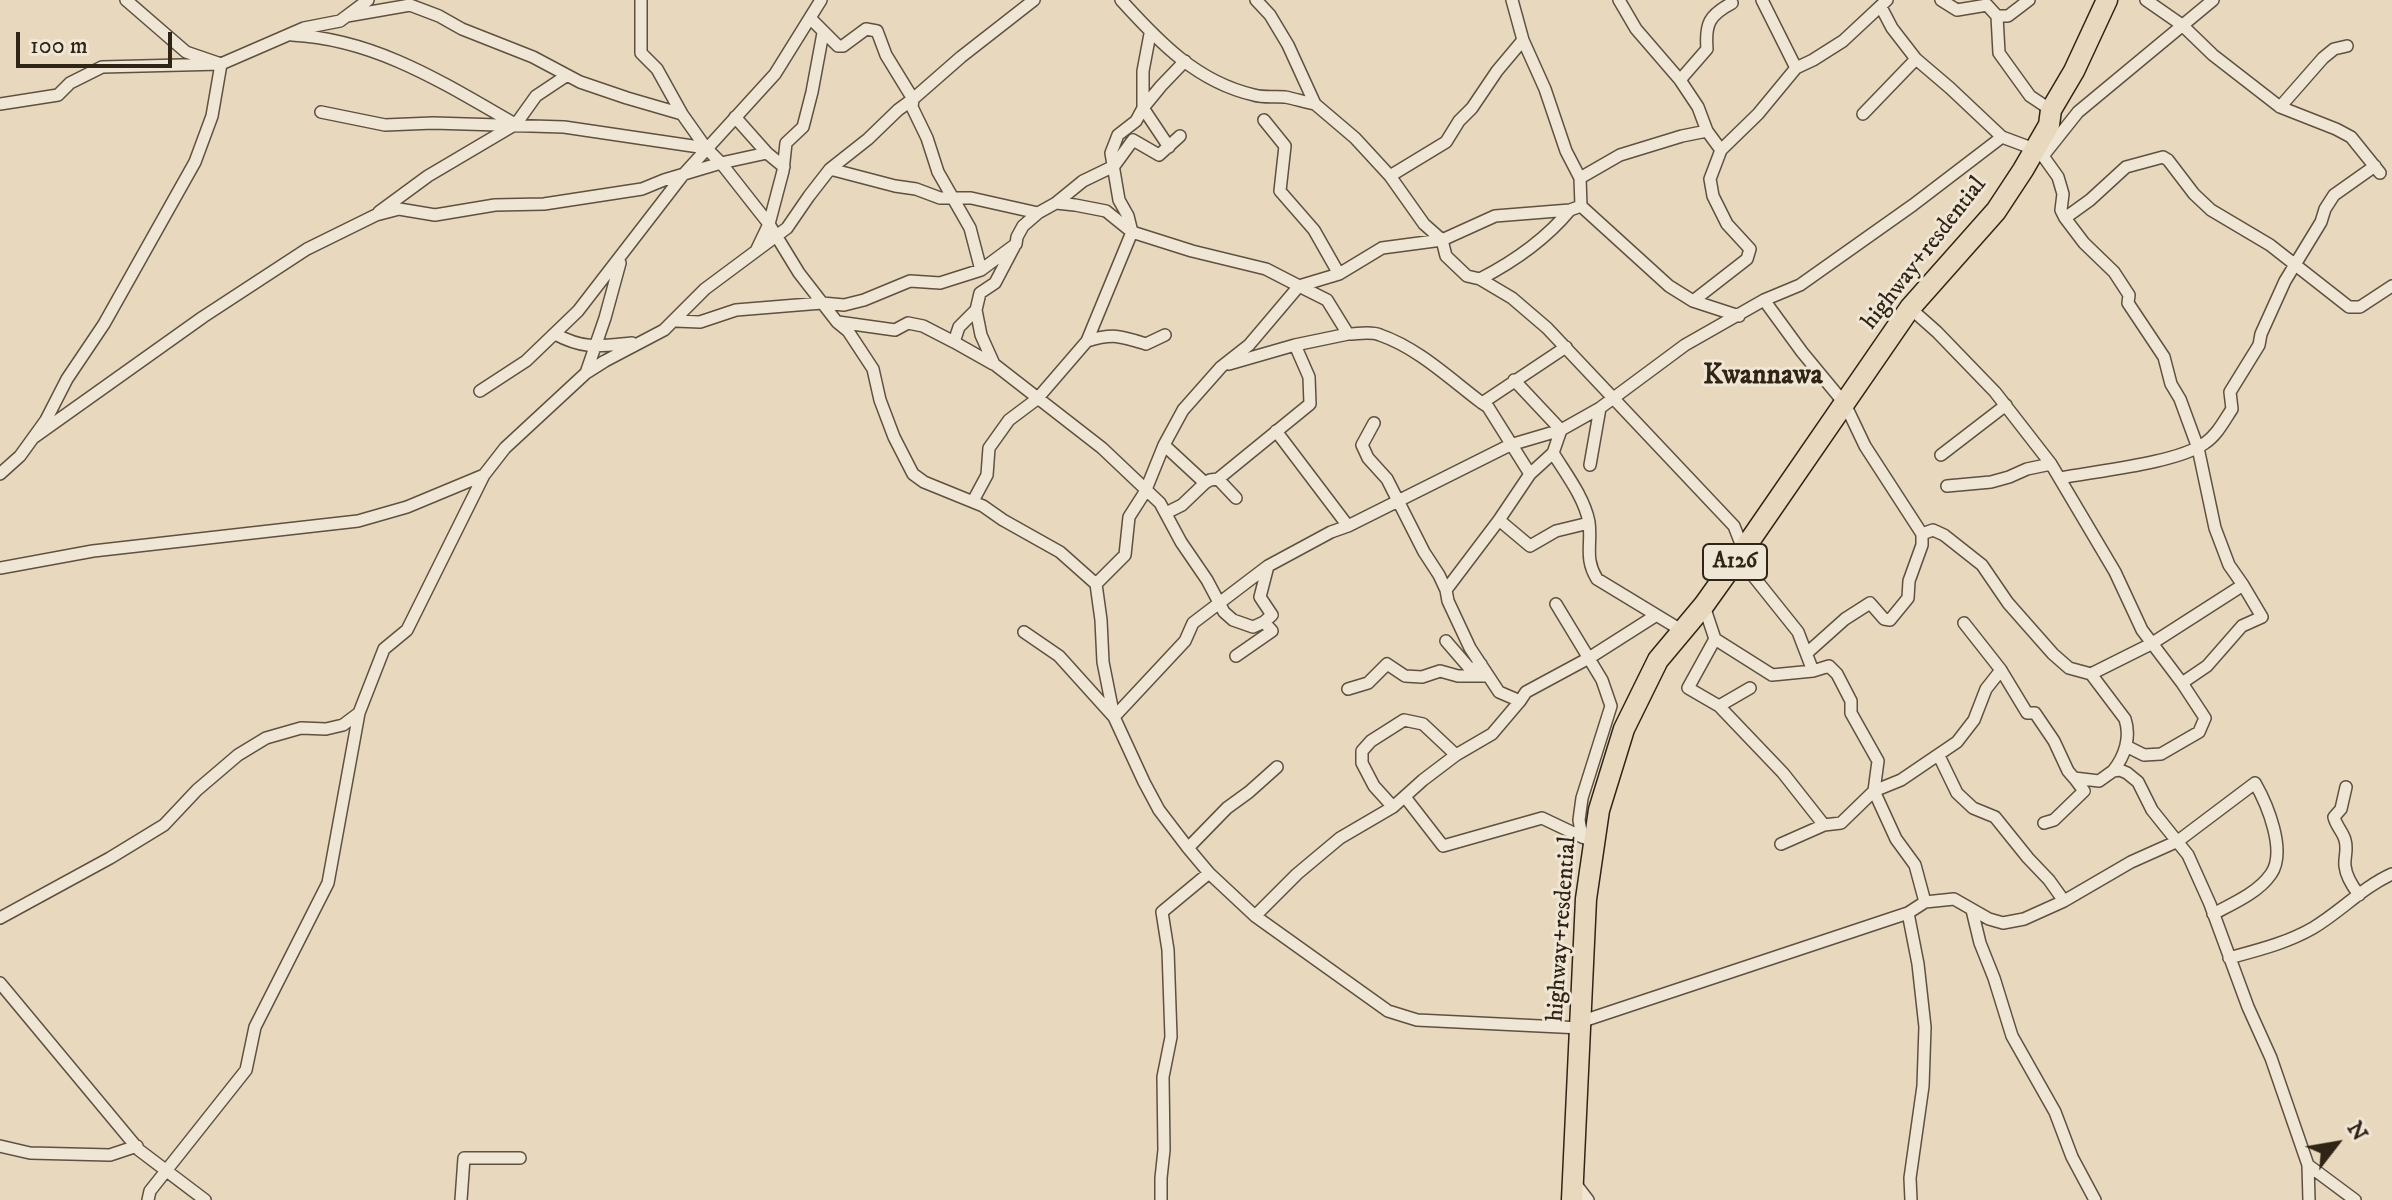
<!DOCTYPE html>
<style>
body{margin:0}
#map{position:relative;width:2392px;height:1200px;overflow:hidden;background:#e7d8be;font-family:"IM FELL DW Pica",serif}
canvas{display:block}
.north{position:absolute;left:2296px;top:1104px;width:80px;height:80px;-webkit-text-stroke:6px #efe6d5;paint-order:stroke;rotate:59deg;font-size:22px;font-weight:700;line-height:32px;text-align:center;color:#302416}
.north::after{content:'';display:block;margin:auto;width:28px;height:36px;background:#302416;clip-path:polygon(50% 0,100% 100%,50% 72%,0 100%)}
.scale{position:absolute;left:16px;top:32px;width:156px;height:36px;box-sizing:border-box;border:4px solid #302416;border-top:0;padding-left:10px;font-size:24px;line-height:28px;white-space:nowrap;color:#302416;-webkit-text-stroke:6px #efe6d5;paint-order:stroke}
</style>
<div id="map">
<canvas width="2392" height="1200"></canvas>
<div class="north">N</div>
<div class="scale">100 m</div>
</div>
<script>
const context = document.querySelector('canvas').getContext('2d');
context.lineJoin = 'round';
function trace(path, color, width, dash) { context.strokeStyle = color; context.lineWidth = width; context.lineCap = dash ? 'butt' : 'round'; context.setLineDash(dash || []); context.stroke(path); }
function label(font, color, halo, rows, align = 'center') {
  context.font = font + ' "IM FELL DW Pica",serif'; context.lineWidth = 6; context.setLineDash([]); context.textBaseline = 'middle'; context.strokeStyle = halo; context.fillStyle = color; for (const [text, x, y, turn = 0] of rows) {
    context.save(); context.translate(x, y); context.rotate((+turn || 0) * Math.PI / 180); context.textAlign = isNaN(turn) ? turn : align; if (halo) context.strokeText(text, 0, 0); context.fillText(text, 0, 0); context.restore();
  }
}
const street = new Path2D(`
 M126,0L186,52L221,64L304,28L340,21L368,0
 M641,0V53L657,69L682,114
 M1121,0C1159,42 1197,82 1254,95C1264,98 1275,96 1285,97C1295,99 1305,102 1315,104
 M1256,0L1270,15L1288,45L1315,104L1355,138L1390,176L1424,224L1442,240L1446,256L1467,276L1480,279L1512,298L1547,328L1734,526L1754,577L1798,632L1813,671
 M1512,0L1523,40L1545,89L1566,151L1580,178L1581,206L1669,286L1693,301L1739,316
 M1619,0L1636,29L1680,80L1698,107L1707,131L1721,150
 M1762,0L1796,68
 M1941,0L1957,10L1987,5L1997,16H2008L2029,0
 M2146,0L2182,25L2213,55L2280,107L2336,129L2351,137L2380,173
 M1881,7L1892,28L1916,59L1950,88L2002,137L2034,149L2043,156L2058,177L2063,194L2061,210L2065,218L2084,243L2114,272L2129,295L2128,303L2164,357L2171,384L2180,399L2198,448L2215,528L2229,565L2243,585
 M347,16L410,5L439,16L462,29L533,57L580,82L627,98L682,114L706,148L721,163L767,153L784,167
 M1997,16L1999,53L2030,96L2051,110
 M811,19L838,46H843L866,29L877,31L886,55L913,99L912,107L927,138L938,172L970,228L981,270
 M823,33L812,92L803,127L786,143L783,171L769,224L799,273L837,322L848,331L873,369L880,400L894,437L913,474L924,482L983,506L1003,520L1060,552L1096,584L1101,620L1103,662L1114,717L1144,782L1159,810L1188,848L1209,873L1255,916L1388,1011L1417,1020L1581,1028
 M1150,34L1143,71V108L1169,147
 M292,35C376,39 445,84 515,124
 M1680,80L1707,49C1705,24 1709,15 1732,3
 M0,104L58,95L70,83L102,67L221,64L212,116L195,162L104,324L67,379L46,420L20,456L0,474
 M2280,107L2323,58L2334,49L2347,46
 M321,112L385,125L433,123L564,127L706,148
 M1863,114L1916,59
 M735,117L767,153
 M1264,120L1285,146L1280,191L1314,230L1339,274
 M2043,156L2078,112L2213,0
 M830,169L895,186L916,189L940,198H971L1038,213
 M1390,176L1446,142L1459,121L1472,108L1497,71L1523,40
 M1580,178L1620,155L1682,136L1707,131
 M1056,203L1083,181L1114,166L1133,140L1159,155L1180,136
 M379,212L428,176L516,124L536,96L566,76
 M2065,218L2090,200L2126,167L2163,157L2168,160L2194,194L2211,210L2270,245L2349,307H2360L2392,286
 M1480,279C1515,261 1545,240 1570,210
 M1764,300L1802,352L1845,404L1865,446L1922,534V545L1909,581L1908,598L1890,620L1884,619L1870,603L1845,619L1807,653
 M1693,301L1747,259L1750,249L1727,224L1713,196L1710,179L1721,150L1758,114L1796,68L1813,60L1843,41L1887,0
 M1910,308L1937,332L1995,392L2051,464L2115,572L2142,630L2182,683L2205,718L2199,732L2161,754L2144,755L2126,746
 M976,310L981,335L994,364L1102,448L1160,503L1181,542L1207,580L1224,612L1233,620L1253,627L1264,622L1272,615L1260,597L1268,566
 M676,321L700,322L736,310L822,303L844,305L864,300L910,281L940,283L981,270L1016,244L1017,237L1023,226L1038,213L1056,203L1075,205L1106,211L1132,232L1192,251L1266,269L1299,286L1339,274L1382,248L1442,240L1495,216L1570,210L1581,206
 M838,322L895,330L908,323L923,326L954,342L959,327L976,310L980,293L995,283L1014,247
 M555,334C585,350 600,346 632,343
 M1087,341C1113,333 1121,336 1146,344L1165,335
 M954,342L993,364
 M1229,364L1295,345L1348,334
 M586,373L605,318L620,263
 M1514,380L1561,430L1553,453
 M480,391L526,361L578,311L683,175L775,74L821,0
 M1482,403L1566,347
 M1374,423L1362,445L1368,458L1387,479L1424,552L1439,575L1446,590L1448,601L1470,648L1499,692L1520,701L1526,692L1589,658L1655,616
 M1276,431L1348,526
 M33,438L203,317L307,249L376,215L399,209L435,215L495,205L544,204L642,189L664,180L721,163L769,224L757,249
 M1164,445L1205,483L1210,480L1218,479L1236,498
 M1941,455L2006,405
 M1590,465L1600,408
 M2060,478C2096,471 2178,463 2205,443C2217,435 2224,421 2232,409L2230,392L2259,345L2261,334L2285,281L2321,222L2325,209L2334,195L2375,166
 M1218,479L1310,404L1309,377L1295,345
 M1947,486L1991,482L2009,477L2027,469L2051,464
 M973,501L987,475L989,448L1009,420L1037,399L1087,341L1132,232L1128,216L1119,200L1111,153L1118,135L1136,121L1143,108L1161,86L1185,61
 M1166,513L1182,505L1205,483
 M1499,520L1530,546L1556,531L1589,523
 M1922,534L1933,530L1944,535L1982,565L2008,603L2053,654L2069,668L2091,674L2125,719C2131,737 2125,756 2113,771
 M0,568L93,551L358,521L407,507L484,475L505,448L586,373L605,361L664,330L705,289L787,228L809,196L830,169L868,139L898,110L913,99L961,57L1034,0
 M1096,584L1125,555L1129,517L1145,492L1164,445L1183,410L1221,367L1249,345L1299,286L1327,300L1348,334C1358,334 1371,331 1380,335C1418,348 1450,379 1482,403L1488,407L1530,474L1553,453C1566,474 1584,497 1589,522C1592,545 1584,558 1597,579L1681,630
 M1446,590L1499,520L1530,474
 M1556,604L1602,680L1611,706L1582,798L1579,820L1582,837L1594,841
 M1704,606L1715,639L1772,675L1813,671L1829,666L1837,674L1851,701V713L1878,761L1874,791L1896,839L1915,865L1925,902L1954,899L1989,919L2003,923L2024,919L2064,901L2131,862L2178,841L2255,783C2267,804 2287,851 2271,874C2258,893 2232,904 2213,914
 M1964,623L2001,670L2027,713H2035L2054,741L2068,771L2074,778L2099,781L2113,771L2120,770L2127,773L2138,782L2152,810L2188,855L2210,904L2248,1007L2271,1058L2308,1165L2309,1200
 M1024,632L1059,656L1114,717L1185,641L1193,623L1268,566L1331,532L1348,526L1510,445L1561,430L1600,408L1685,345L1764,300L1800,285L1913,205L2002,137
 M1715,639L1688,688L1719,706L1783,773L1824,825
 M1446,641L1471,670L1481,664
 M1236,656L1272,631L1264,622
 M2091,674L2151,644L2243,585L2262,617L2242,626L2207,666L2182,683
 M1348,689L1368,683L1387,664L1405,676L1422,677L1440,671L1458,676H1488
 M1719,706L1750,688
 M1939,756L1957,793L1973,808L1995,817L2028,858L2049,880L2064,901
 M2346,787L2341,809L2334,817C2336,826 2343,832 2345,840C2348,850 2344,857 2345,866C2346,876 2353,887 2359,895
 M1405,797L1443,846L1542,818L1582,837
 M1393,807L1374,786L1362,763V751L1371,741L1404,720L1423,724L1456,755
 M2044,823L2054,820L2084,791L2075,779
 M1781,844L1824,825L1841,823L1874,791L1901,780L1957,742L1974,720L1986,689L2001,670
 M1188,848L1227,808L1249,792L1277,767
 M1972,910L1980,943L1994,978L2012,1036L2055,1112L2072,1157L2095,1200
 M1908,913L1918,964L1925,1027L1923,1086L1910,1178L1911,1200
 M1255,916L1297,874L1340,838L1393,807L1423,780L1456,755L1492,734L1520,701
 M0,918L110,858L164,825L197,790L238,755L266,738L301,728L326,729L343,725L359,713L384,649L407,630L484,475
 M2229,958C2258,950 2287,943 2313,928C2340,912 2363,887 2392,874
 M0,983L139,1150L205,1200
 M1580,1022L1908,913L1925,902
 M0,1146L30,1153L110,1155L137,1146
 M2308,1165L2355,1200
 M1575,1183L1588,1200
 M148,1200L150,1191L246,1070L255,1027L328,883L359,713
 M461,1200L464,1158H520
 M1161,1200V1178L1164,1150L1163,1077L1171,1037L1168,950L1162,912L1209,873`);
const highway = new Path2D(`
 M1572,1200L1586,899L1599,810L1624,729L1658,660L1704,605L1744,549L1910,308L1996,211L2023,170L2049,125L2051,110L2074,71L2107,0`);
const shields = [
 [1735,562,64]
];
const shieldNames = [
 ["A126",1735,562]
];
const streetNames = [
 ["highway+resdential",1925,254,-52],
 ["highway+resdential",1563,929,-86]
];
const quarterNames = [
 ["Kwannawa",1763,377]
];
trace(street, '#5e5140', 14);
trace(highway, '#302416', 23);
trace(street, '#efe6d5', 11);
trace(highway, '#e7d8be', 20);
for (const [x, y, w] of shields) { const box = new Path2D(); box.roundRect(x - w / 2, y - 18, w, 36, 6); context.fillStyle = '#efe6d5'; context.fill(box); trace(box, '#302416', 2); }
label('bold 22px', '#302416', null, shieldNames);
label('24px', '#302416', '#efe6d5', streetNames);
label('bold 28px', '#302416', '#efe6d5', quarterNames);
</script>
